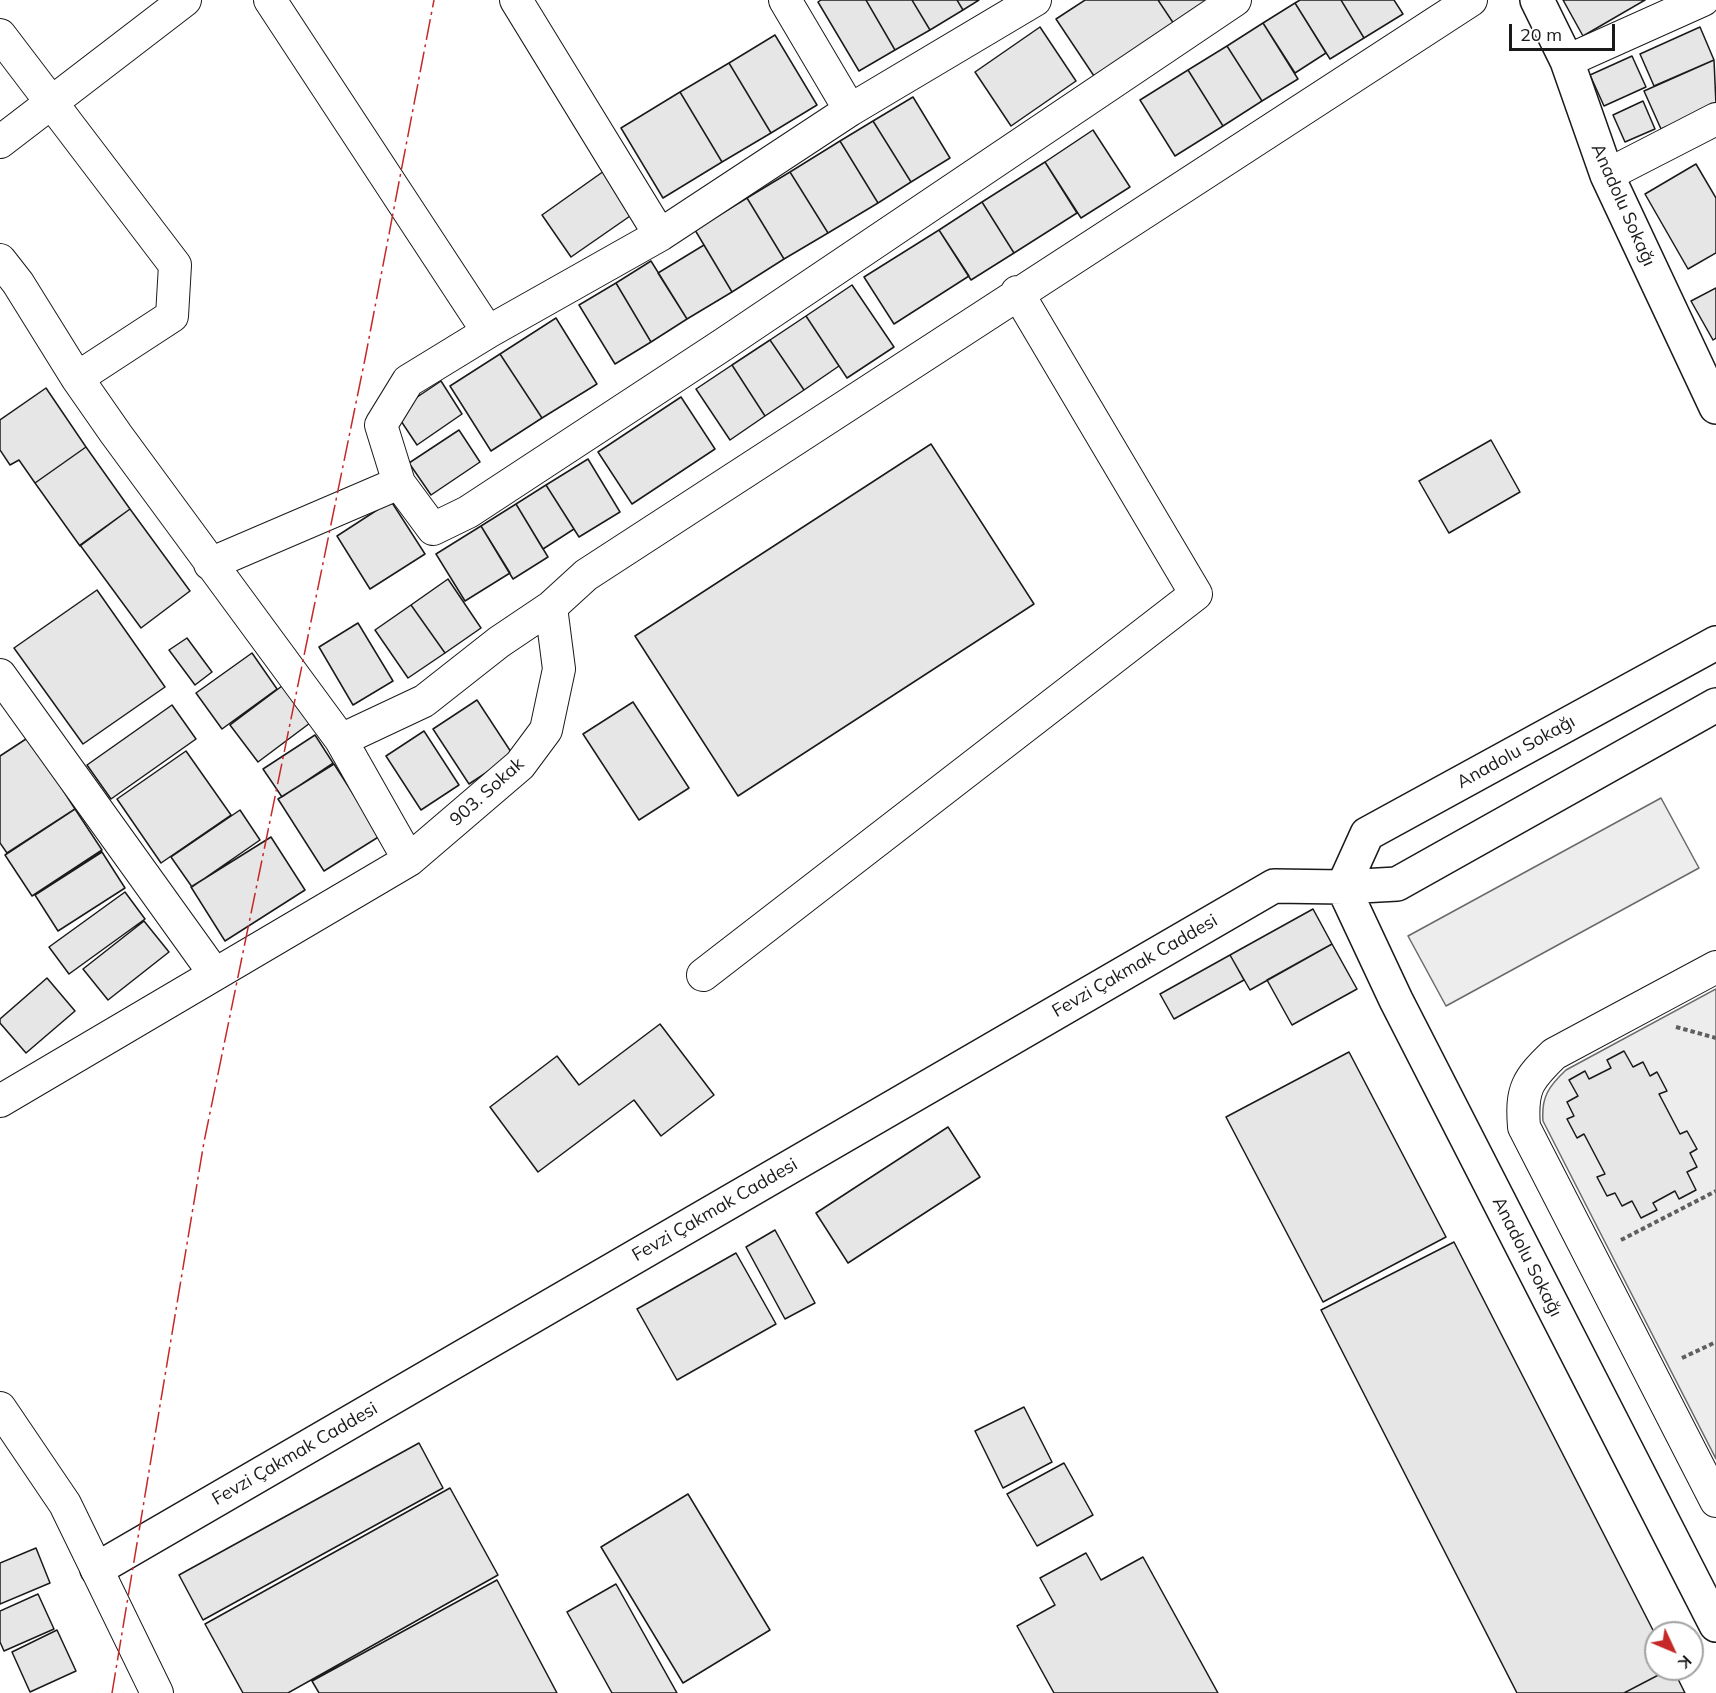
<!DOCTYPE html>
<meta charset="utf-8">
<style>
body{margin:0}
#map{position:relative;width:1716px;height:1693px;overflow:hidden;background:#fff;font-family:Mulish,sans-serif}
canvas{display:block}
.north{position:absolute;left:1644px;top:1621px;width:60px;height:60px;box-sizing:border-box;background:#fff;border:2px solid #a3a3a3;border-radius:50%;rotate:134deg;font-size:16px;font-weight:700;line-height:24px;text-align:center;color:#1a1a1a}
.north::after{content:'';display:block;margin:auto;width:21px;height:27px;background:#c62828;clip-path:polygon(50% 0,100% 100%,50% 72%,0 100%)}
.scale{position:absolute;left:1509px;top:24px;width:106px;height:27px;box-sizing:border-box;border:3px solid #1a1a1a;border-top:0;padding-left:8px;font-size:18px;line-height:21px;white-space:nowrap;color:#1a1a1a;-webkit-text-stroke:4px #fff;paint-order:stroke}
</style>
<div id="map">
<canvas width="1716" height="1693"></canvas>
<div class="north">K</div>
<div class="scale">20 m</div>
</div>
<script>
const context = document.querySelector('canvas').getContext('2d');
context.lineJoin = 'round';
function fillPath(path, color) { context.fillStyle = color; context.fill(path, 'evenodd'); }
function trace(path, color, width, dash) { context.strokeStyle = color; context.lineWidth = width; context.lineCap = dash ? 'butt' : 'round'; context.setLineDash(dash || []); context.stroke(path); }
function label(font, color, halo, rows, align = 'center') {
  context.font = font + ' Mulish,sans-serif'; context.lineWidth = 4.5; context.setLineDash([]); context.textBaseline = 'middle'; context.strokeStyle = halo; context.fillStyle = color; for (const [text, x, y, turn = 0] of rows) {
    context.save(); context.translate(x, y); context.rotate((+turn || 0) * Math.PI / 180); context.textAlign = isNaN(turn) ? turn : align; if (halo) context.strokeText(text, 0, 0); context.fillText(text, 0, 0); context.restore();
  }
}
const green = new Path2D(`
 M1661,798L1699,868L1446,1006L1408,936Z
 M1716,989V1459L1543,1121C1541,1097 1549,1086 1566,1070Z`);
const building = new Path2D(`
 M821,0H866L895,50L859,71L818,2Z
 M866,0H912L930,30L895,50Z
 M912,0H957L963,10L930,30Z
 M957,0H979L963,10Z
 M1085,0H1158L1174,24L1094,76L1056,19Z
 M1158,0H1210L1174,24Z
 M1300,0H1341L1364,38L1330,59L1295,3Z
 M1341,0H1394L1403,14L1364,38Z
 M1563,0H1645L1583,36Z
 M1295,3L1326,53L1295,73L1263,23Z
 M1263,23L1298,79L1262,101L1227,46Z
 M1040,27L1076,81L1011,126L975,72Z
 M1700,27L1714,60L1654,86L1640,54Z
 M775,35L817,105L771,133L729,63Z
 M1227,46L1262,101L1223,126L1188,70Z
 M1632,56L1646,87L1604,106L1590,75Z
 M1714,60L1716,105L1661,129L1644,91Z
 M729,63L771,133L722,162L680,92Z
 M1188,70L1223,126L1175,156L1140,100Z
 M680,92L722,162L663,198L621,128Z
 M913,97L950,158L911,182L873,121Z
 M1643,101L1655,129L1625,142L1613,115Z
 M873,121L911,182L878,203L840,141Z
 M1093,130L1130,187L1081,218L1045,162Z
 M840,141L878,203L828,233L790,172Z
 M1045,162L1077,213L1014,253L982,202Z
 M1696,164L1716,198V253L1688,269L1645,194Z
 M604,171L633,214L571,257L542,215Z
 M790,172L828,233L784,259L747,198Z
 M747,198L784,259L732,292L695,230Z
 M982,202L1014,253L971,280L939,230Z
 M939,230L969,276L894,324L864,277Z
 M704,245L732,292L687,319L658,273Z
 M651,261L687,319L651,342L616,283Z
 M616,283L651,342L615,364L579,305Z
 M852,285L894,347L847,378L806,316Z
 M1716,288V338L1713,340L1691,301Z
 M806,316L839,366L804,390L770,340Z
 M556,318L597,384L542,418L500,354Z
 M770,340L804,390L765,416L732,365Z
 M500,354L542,418L491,451L450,386Z
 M732,365L765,416L730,440L696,389Z
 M441,381L462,414L417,445L395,412Z
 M46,388L86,447L35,483L19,460L10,465L0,450V420Z
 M681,397L715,449L632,504L598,452Z
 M459,430L480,462L431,495L409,463Z
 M1491,440L1520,492L1449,533L1419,481Z
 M931,444L1034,604L738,796L635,636Z
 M86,447L130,509L80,546L35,483Z
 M588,459L620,512L579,537L546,485Z
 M546,485L574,529L543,549L516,504Z
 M391,501L425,554L370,589L337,536Z
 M516,504L548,557L513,579L481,526Z
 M130,509L190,591L141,628L80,545Z
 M481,526L510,573L465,601L436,554Z
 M448,579L481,628L445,653L411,605Z
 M97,590L165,687L83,744L14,648Z
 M411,605L445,653L408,678L375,630Z
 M358,623L393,681L353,705L319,647Z
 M187,638L212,672L195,685L169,650Z
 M252,653L277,689L222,729L196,693Z
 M282,686L310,723L258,762L230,725Z
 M477,700L513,755L469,784L433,729Z
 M633,702L689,788L639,820L583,734Z
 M172,705L196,739L111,799L87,765Z
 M424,731L459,785L421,810L386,756Z
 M315,735L333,763L282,797L263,769Z
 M29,737L75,809L7,853L0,843V756Z
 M186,751L231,815L161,863L117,799Z
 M334,764L380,836L324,871L278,799Z
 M75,809L102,850L32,896L5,855Z
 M240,810L260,840L192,887L171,857Z
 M271,837L305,890L225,941L191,887Z
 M102,852L125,888L58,931L35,895Z
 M125,892L145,919L69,974L49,947Z
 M1313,909L1332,944L1250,990L1230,955Z
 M144,921L169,952L108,1000L83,969Z
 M1332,944L1357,989L1292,1025L1267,980Z
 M1230,955L1244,980L1174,1019L1160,994Z
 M47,978L75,1011L26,1053L0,1023V1019Z
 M660,1024L714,1095L661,1136L634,1100L538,1172L490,1107L557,1056L579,1085Z
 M1624,1051L1633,1067L1643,1062L1650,1076L1657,1072L1667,1091L1659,1094L1680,1134L1687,1131L1697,1149L1690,1153L1697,1167L1687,1172L1696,1190L1679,1199L1675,1191L1653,1203L1657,1210L1641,1218L1632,1201L1622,1206L1615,1193L1607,1196L1597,1177L1605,1174L1584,1134L1577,1138L1567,1119L1574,1116L1567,1102L1578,1096L1569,1080L1585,1071L1589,1079L1611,1068L1607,1060Z
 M1349,1052L1446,1237L1323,1302L1226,1117Z
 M948,1127L980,1177L848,1263L816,1213Z
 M775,1230L815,1303L785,1319L746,1247Z
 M1454,1242L1656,1636V1669H1670L1624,1693H1517L1321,1310Z
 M736,1253L776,1324L677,1380L637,1309Z
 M1024,1407L1052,1462L1003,1488L975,1431Z
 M419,1443L443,1488L203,1620L179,1575Z
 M1064,1463L1093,1515L1037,1546L1007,1494Z
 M450,1488L498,1575L288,1693H243L205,1624Z
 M688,1494L770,1630L683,1683L601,1547Z
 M36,1548L50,1583L0,1604V1563Z
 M1086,1553L1101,1580L1143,1557L1218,1693H1054L1017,1626L1055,1605L1040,1578Z
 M497,1580L557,1693H319L312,1681Z
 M616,1584L677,1693H612L567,1612Z
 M38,1594L54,1629L4,1651L0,1642V1611Z
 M57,1630L76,1671L30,1692L12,1652Z
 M1670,1669H1673L1685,1693H1624Z`);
const path = new Path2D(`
 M1676,1027L1716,1038
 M1621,1240L1716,1191
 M1682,1358L1716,1342`);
const minor = new Path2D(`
 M270,0L488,332
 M516,0L660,235
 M785,0L850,110
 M1035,0L850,110L660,235L488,332L408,381L381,425L399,483L433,529L468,512L724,344L1235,0
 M0,35L175,265L172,316L77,378
 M1567,61L1703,0
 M0,142L185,0
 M1607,175L1716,119
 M0,260L18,283L77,378L116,434L341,740L409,860
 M210,564L399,483
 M0,675L214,973
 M341,740L424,701L499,642L551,607L586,575L1471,0
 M1716,967L1554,1054C1527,1080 1521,1089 1524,1127L1716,1501
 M703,975L1196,594L1017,292
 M0,1101L409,860L520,765L546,730L559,669L551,607
 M0,1408L65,1504L157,1693`);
const tertiary = new Path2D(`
 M1537,0L1567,61L1607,175L1716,407
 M1716,643L1367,834L1343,887L1396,1000L1716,1625
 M97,1569L1274,886L1343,887L1397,884L1716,705`);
const power = new Path2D(`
 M112,1693L204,1142L365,359L434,0`);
const streetNames = [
 ["Anadolu Sokağı",1623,205,66],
 ["Anadolu Sokağı",1516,752,-29],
 ["903. Sokak",487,792,-42],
 ["Fevzi Çakmak Caddesi",1135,966,-30],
 ["Fevzi Çakmak Caddesi",715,1210,-30],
 ["Anadolu Sokağı",1527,1257,63],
 ["Fevzi Çakmak Caddesi",295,1454,-30]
];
fillPath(green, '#ededed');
trace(green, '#6a6a6a', 1.5);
fillPath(building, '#e6e6e6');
trace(building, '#1a1a1a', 1.5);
trace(minor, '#1a1a1a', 34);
trace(tertiary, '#1a1a1a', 36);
trace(path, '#5f5f5f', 4, [4.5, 3]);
trace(minor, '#fff', 32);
trace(tertiary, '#fff', 33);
trace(power, '#c62828', 1.5, [21, 4.5, 3, 4.5]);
label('18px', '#1a1a1a', '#fff', streetNames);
</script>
